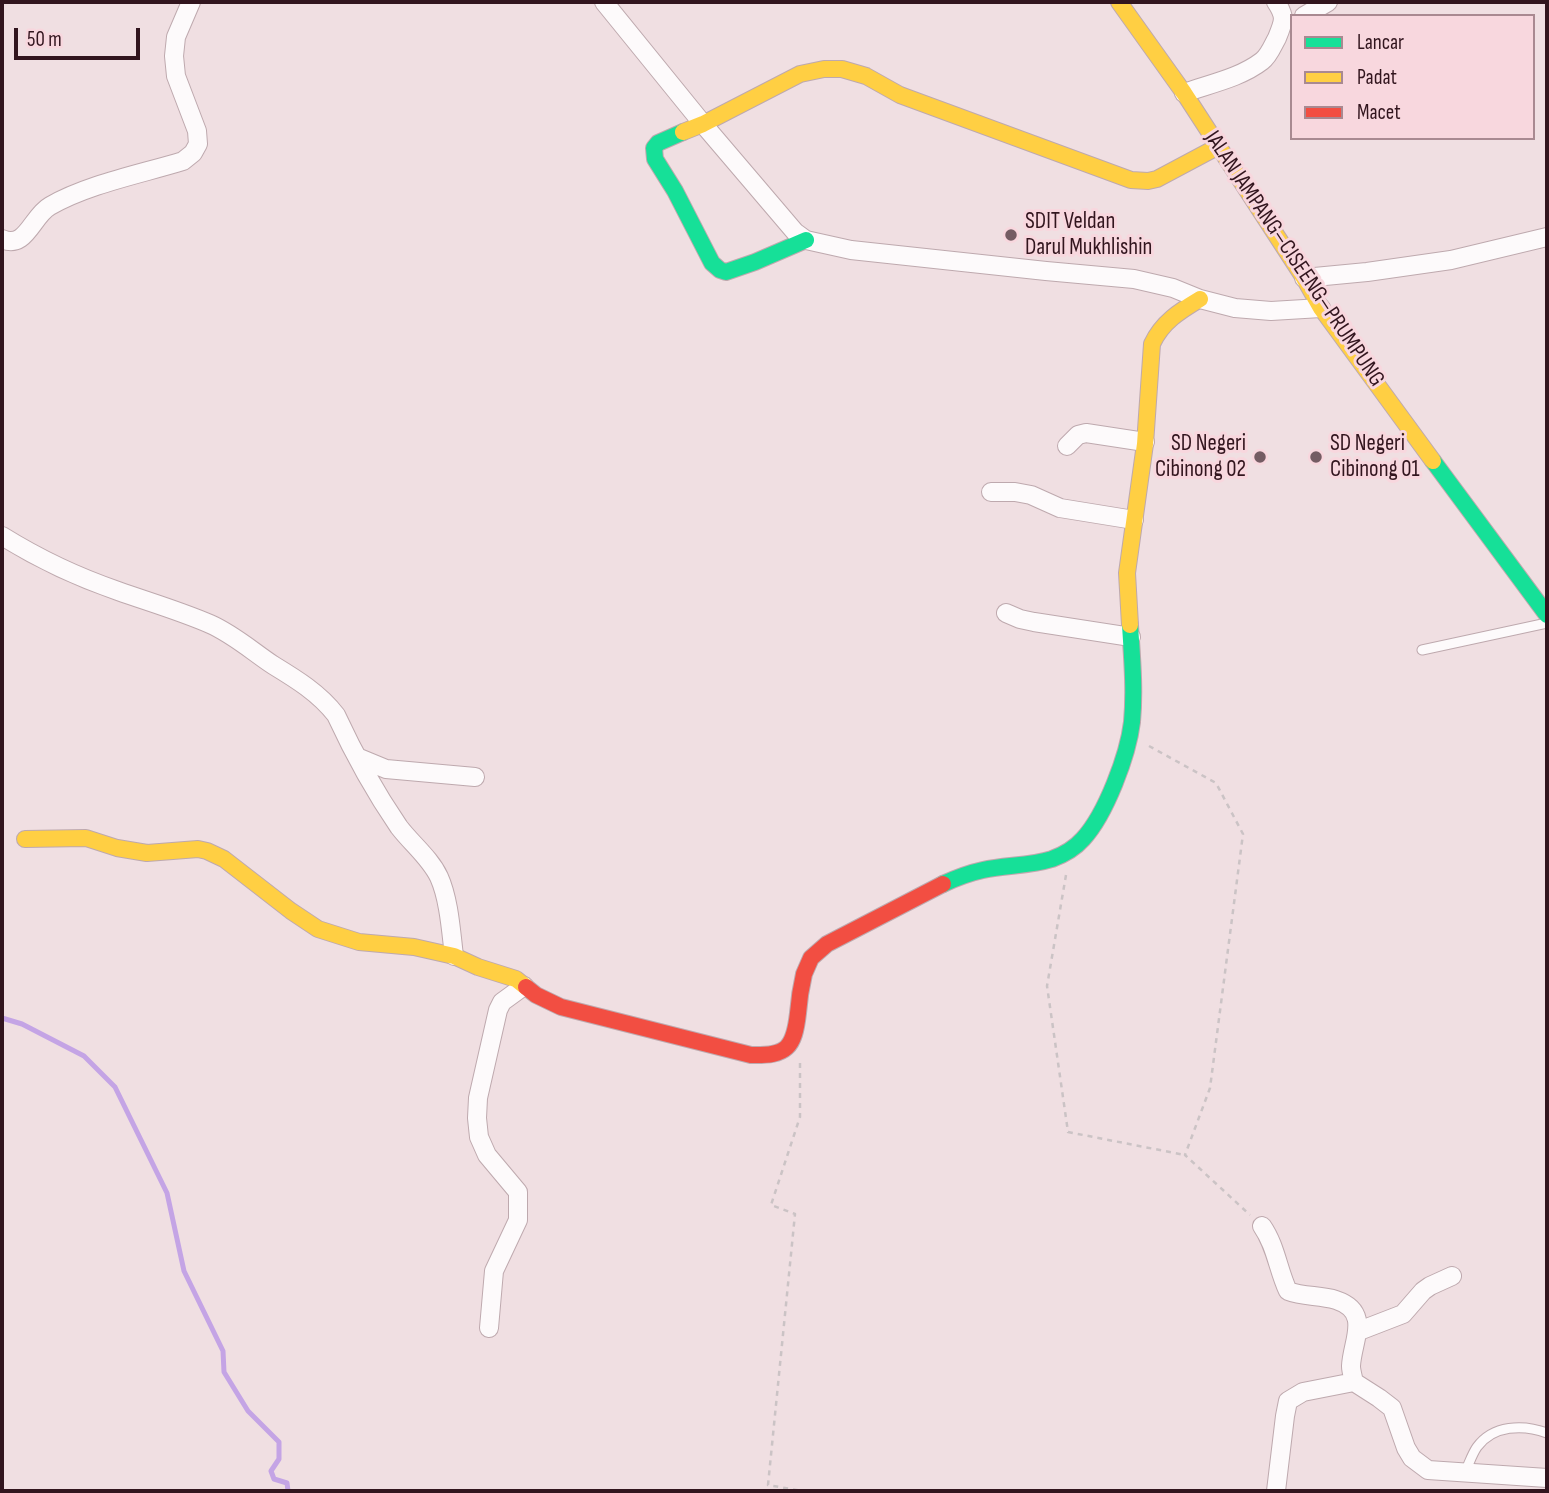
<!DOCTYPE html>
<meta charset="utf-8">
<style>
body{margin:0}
#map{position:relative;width:1549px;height:1493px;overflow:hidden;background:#f0dfe2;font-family:"Sofia Sans Condensed",sans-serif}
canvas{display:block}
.frame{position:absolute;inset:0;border:4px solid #32151e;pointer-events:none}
.legend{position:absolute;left:1290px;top:14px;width:245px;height:126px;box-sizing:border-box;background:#f8d7de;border:2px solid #a98991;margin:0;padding:9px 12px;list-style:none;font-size:21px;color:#32151e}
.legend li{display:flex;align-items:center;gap:14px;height:35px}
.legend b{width:35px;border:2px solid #a98991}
.scale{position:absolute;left:14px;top:28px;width:126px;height:32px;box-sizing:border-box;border:4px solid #32151e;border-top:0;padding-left:9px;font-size:21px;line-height:24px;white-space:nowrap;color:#32151e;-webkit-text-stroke:5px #f8d7de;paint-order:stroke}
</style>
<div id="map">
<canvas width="1549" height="1493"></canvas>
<div class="frame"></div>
<ul class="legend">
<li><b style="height:9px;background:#16e098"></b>Lancar</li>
<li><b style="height:9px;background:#ffcf43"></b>Padat</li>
<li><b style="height:9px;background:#f24e42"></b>Macet</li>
</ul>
<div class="scale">50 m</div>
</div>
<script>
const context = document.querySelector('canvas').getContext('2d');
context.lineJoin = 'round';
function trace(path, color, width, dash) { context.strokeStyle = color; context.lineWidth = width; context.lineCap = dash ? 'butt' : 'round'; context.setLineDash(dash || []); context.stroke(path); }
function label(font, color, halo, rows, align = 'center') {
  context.font = font + ' "Sofia Sans Condensed",sans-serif'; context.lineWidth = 6; context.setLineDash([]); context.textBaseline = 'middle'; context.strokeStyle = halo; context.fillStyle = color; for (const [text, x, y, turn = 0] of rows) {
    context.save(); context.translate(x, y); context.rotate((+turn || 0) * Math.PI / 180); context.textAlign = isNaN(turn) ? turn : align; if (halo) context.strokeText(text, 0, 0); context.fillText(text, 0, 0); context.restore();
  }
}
const stream = new Path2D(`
 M2,1018L22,1024L84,1056L115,1087L167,1193L184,1271L223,1351L224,1372L248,1411L279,1442V1459L271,1471L274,1479L287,1483L288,1491`);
const path = new Path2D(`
 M1149,746L1216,783L1243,834L1210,1088L1185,1155L1250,1215
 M1066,875L1047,986L1068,1132L1185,1155
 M800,1063V1117L771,1205L795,1214L768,1485L802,1491`);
const lane = new Path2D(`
 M1422,650L1547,623
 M1465,1472C1469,1464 1472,1454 1477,1447C1493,1425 1523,1424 1547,1433`);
const street = new Path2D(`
 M604,2L703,124L795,232L806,240L851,250L1046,271L1134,279L1173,288L1200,299L1235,308L1271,311L1321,308
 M1304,16L1328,2
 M1184,93C1209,84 1240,78 1262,61C1269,56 1273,45 1277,38C1284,21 1286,17 1276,2
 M2,239C26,250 32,216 50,206C88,184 141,174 183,161L193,153L198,144L197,131L176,76L174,56L176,37L191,2
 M1304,278L1367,272L1451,260L1547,237
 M1067,446L1078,435L1086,433L1145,442
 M991,492H1015L1031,495L1060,508L1134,520
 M2,536C39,559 77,577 118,591C149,602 180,611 210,624C233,634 252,651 273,665C296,679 319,693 336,715C354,754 375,792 399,827C412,844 430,858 439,877C449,899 451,931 454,956
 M1006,613L1020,619L1034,622L1131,637
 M357,757L386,769L475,777
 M1262,1226C1276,1246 1278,1270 1288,1291C1303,1297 1320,1295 1336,1300C1372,1312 1352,1341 1351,1366C1351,1371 1353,1377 1354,1382L1379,1398L1392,1408L1406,1448L1412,1458L1428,1470L1547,1478
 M489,1328L494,1271L518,1220V1192L487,1155L479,1137L477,1118L478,1098L498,1010L502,1002L524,986
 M1359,1331L1403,1314L1423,1291L1430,1286L1452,1276
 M1276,1491L1285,1416L1288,1401L1303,1392L1354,1382`);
const fast = new Path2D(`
 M683,132L658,143L654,148L655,159L675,191L712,263L720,270L726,272L755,262L806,240
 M1433,461L1547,615
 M943,884C956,878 969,873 983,870C1006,865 1030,866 1052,859C1063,855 1075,848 1083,839C1106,814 1128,755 1132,722C1135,690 1132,657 1130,625`);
const slow = new Path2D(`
 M1119,2L1184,93L1304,278L1321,308L1433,461
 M683,132L703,124L800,74L824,69H842L866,76L900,95L1131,180L1148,181L1157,179L1219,146
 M1130,625L1127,573L1145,444L1152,344C1162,322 1180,311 1200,299
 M25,839L86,838L117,848L147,853L198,849L207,851L224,859L291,911L318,929L359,942L414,947L454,956L478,967L516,979L526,987`);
const jam = new Path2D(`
 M526,987L536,995L561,1007L751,1055C787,1056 794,1048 798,1013C799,1000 801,987 804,974L811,958L827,944L943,884`);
const markers = [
 [1011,235,7,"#745c63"],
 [1260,457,7,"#745c63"],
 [1316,457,7,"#745c63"]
];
const poiNames = [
 ["SDIT Veldan",1025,222],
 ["Darul Mukhlishin",1025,248],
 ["SD Negeri",1246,444,"right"],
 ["Cibinong 02",1246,470,"right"],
 ["SD Negeri",1330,444],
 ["Cibinong 01",1330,470]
];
const streetNames = [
 ["JALAN JAMPANG–CISEENG–PRUMPUNG",1294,259,56]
];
trace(stream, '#c4a4e5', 5);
trace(lane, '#bea9ae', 11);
trace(street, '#bea9ae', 20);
trace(fast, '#bea9ae', 18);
trace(slow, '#bea9ae', 18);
trace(jam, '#bea9ae', 18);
trace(path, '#cbc3c5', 2.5, [5, 5]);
trace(lane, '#fdfafb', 9);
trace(street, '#fdfafb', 18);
trace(fast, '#16e098', 16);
trace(slow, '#ffcf43', 16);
trace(jam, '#f24e42', 16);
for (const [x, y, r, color] of markers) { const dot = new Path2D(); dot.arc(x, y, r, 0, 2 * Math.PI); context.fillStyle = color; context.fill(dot); trace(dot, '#f8d7de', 2.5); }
label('23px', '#32151e', '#f8d7de', poiNames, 'left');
label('23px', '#32151e', '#f8d7de', streetNames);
</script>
